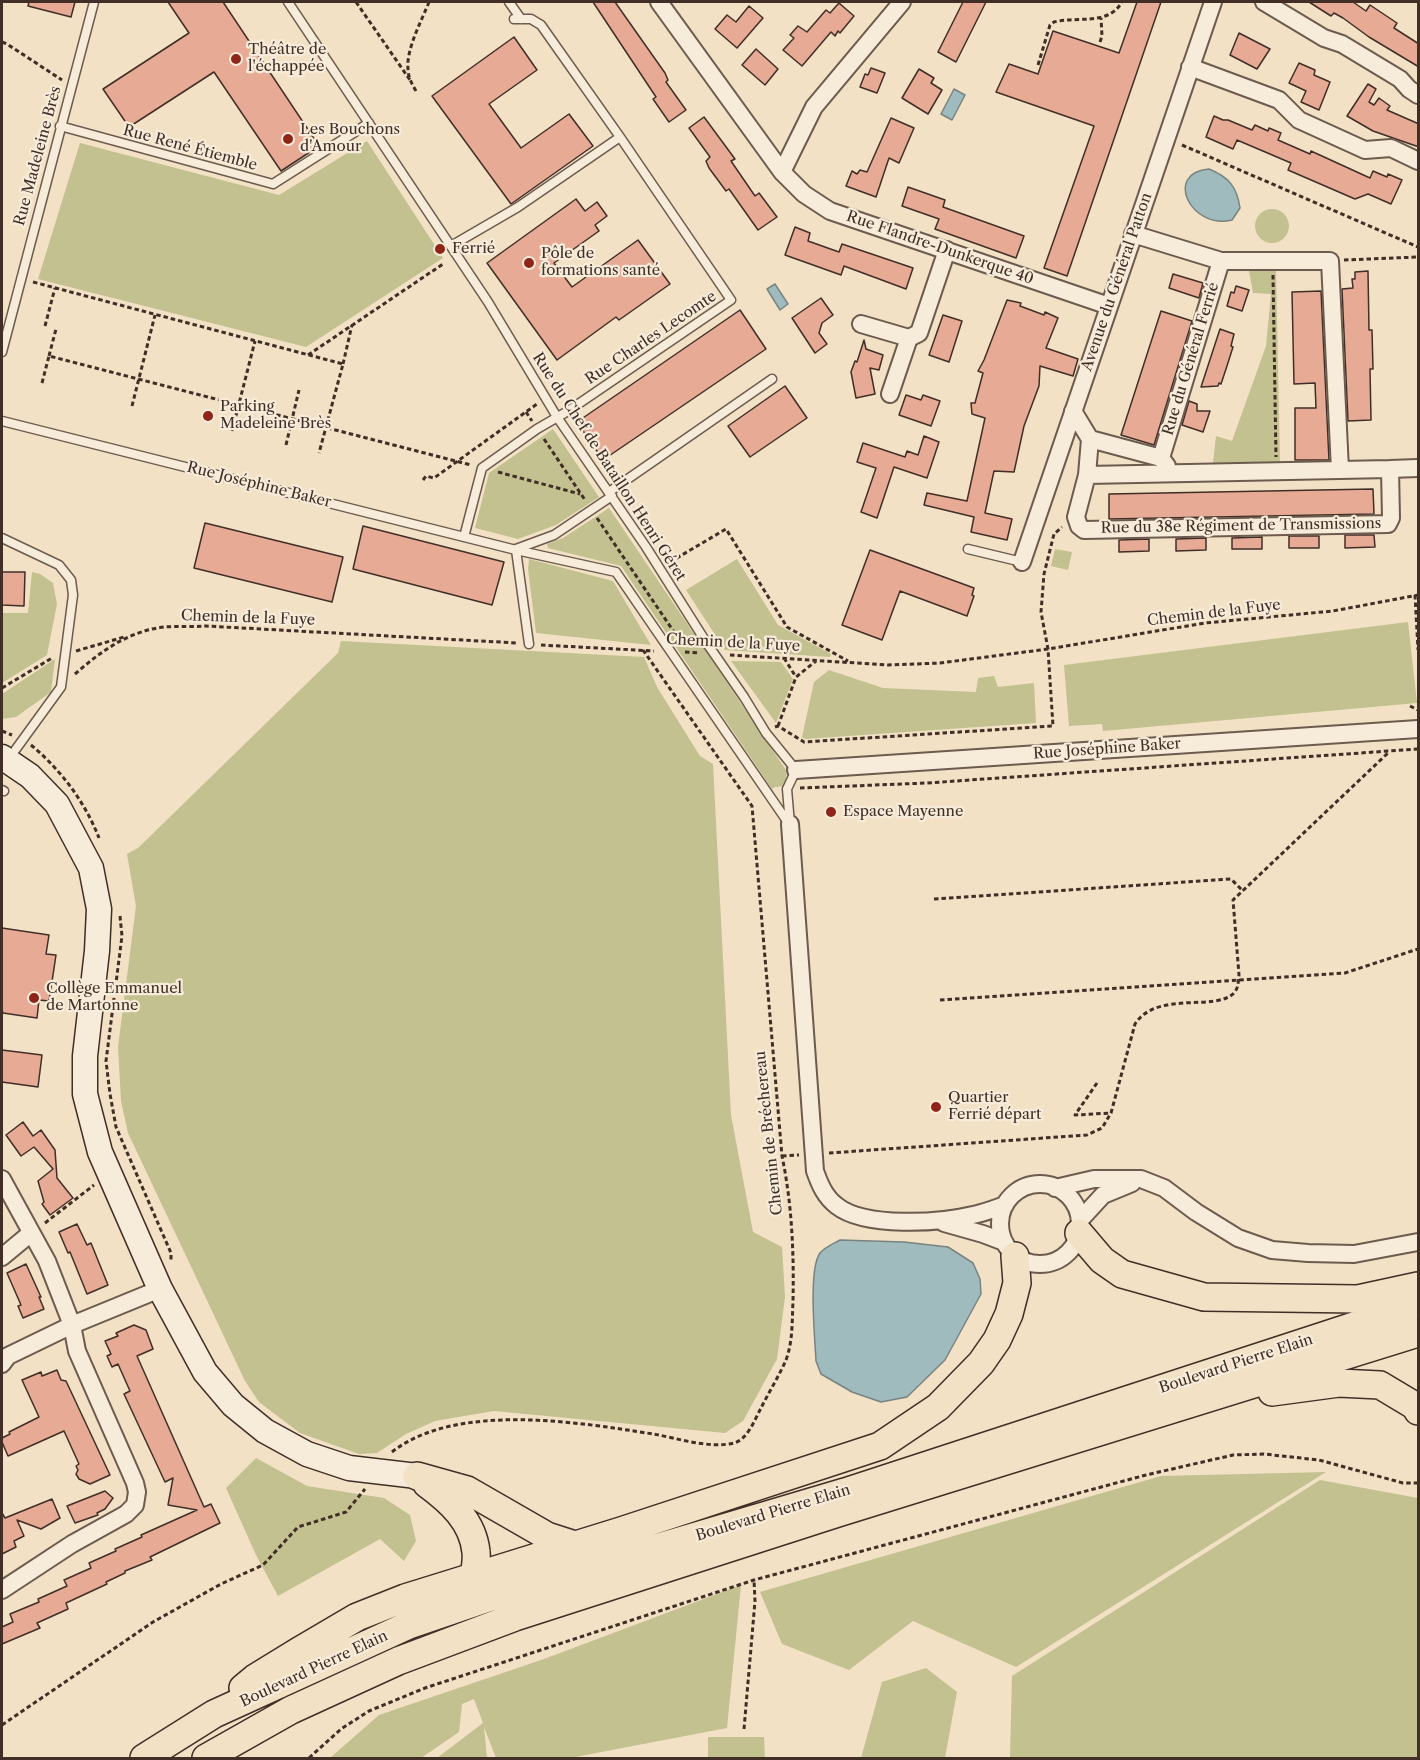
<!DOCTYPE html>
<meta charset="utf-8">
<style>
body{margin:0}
#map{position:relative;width:1420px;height:1760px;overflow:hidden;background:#f2e1c4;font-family:"Libre Caslon Text",serif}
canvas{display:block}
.frame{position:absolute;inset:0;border:3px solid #402e27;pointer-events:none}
</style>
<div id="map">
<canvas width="1420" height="1760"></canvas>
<div class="frame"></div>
</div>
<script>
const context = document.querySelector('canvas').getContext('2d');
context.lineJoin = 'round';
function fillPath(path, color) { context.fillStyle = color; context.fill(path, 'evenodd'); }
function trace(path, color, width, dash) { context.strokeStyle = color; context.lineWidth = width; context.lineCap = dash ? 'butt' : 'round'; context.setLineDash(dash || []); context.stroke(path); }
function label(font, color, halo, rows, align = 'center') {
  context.font = font + ' "Libre Caslon Text",serif'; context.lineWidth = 4.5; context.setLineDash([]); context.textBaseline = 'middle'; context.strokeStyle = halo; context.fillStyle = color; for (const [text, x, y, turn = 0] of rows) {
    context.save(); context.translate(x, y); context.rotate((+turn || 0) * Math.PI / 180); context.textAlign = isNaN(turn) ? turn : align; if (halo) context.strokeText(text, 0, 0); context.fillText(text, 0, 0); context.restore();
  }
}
const green = new Path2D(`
 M367,141L443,258L306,347L38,279L80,143L279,195Z
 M1255 226a17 17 0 1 1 34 0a17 17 0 1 1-34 0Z
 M1276,270L1280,462L1213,463L1216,436L1232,441L1266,346L1271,294L1253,293L1249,271Z
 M553,429L599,497L556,525L518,539L475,528L489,473Z
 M609,508L786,770L787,786L775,787L772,789L621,566L548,548L547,544L563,538Z
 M1055,549L1072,552L1068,570L1051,566Z
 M529,559L613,581L651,645L536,633L528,569Z
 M737,559L778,625L831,654L830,657L725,650L686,590Z
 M32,572L40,574L53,583L57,604L47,655L2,683V613H28Z
 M1408,622L1417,703L1103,731L1102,724L1069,726L1064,665Z
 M341,641L644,657L657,687L700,756L713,764L731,1115L753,1232L782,1247L785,1297L777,1359L743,1421L725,1433L494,1411L435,1421L406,1434L377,1453L359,1454L300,1433L259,1402L245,1381L128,1133L121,1101L118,1047L136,906L127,854L138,848L338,653Z
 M55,659L51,692L16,717L2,719V694Z
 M731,661L781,662L793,679L776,723Z
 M829,670L883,688L976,692L978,678L994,676L998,687L1034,683L1036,723L805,739L802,737L814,682Z
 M256,1458L307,1486L384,1498L410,1515L416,1541L404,1561L380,1539L278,1596L256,1555L226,1488Z
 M1326,1472L1016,1667L913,1621L849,1670L782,1644L760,1592L1161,1476Z
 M1320,1480L1418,1498V1758H1010L1012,1676Z
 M741,1585L727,1728L570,1758H496L484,1727L487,1758H437L483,1723L474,1699L462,1704L459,1732L421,1758H330L379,1715L544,1659Z
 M926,1668L957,1692L945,1758H861L882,1682Z
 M708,1737H764L765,1758H708Z`);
const water = new Path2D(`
 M954,89L965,95L952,120L941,114Z
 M1209,169C1229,177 1237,187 1240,208L1232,220C1191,230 1163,173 1209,169Z
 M775,284L788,304L780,310L767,289Z
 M840,1240L904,1242L948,1247L973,1263L980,1279L981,1294L945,1360L907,1397L881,1402L852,1392L821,1374L816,1361C815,1338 808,1270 820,1253C825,1247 833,1244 840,1240Z`);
const building = new Path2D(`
 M29,2H75L71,17L28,6Z
 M168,2H223L319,146L281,171L214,72L129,127L103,89L189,33Z
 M593,2H615L665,73L668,80L666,82L686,110L669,122L653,99L656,97Z
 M963,2H986L956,62L938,52Z
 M1137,2H1161L1067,276L1044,268L1094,126L996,92L1009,64L1038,74L1053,31L1119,53Z
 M1309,2H1353L1366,11L1370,5L1397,23L1394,28L1419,44V67L1369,37L1343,18L1334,13L1331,16Z
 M839,3L854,16L840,33L838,31L835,36L831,32L802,66L783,50L794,38L790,35L798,26L807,32L826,10L830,13Z
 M749,6L763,18L737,48L715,29L727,15L736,22Z
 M1239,33L1270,49L1257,69L1230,55Z
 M514,37L537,70L489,104L521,148L569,114L593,146L511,204L432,96Z
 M756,49L778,69L765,85L742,65Z
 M1299,63L1315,70L1314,75L1330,82L1319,110L1301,102L1306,91L1289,83Z
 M871,68L885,73L877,93L860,87L865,74L868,75Z
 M919,69L934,78L931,83L942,90L928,114L902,98Z
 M1368,84L1376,89L1369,102L1374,105L1379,98L1390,106L1387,110L1419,124V147L1373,131L1347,116Z
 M1214,116L1223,120H1228L1252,130L1255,125L1268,131L1269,128L1281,133L1278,140L1310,154L1311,151L1370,178L1373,171L1387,177L1388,174L1402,180L1391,204L1368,194L1355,199L1288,170L1291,163L1237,140L1233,149L1206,137Z
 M704,117L735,159L731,161L755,196L759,193L777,217L758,230L729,189L726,191L709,168L706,161L710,157L689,128Z
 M891,118L914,128L899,163L889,158L876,197L846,186L852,171L857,174L860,170L867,172Z
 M908,187L945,200L943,207L1024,236L1016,258L935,229L939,219L902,206Z
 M576,199L585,211L597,202L607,216L595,225L599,231L554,263L572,287L638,240L670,284L619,320L616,317L557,360L487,263Z
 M795,227L810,233L808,241L839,252L842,244L913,268L906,289L844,266L841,275L785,255Z
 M1368,271L1369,330H1372L1373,369H1370L1371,420L1348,421L1342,289L1353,288L1352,279H1355V272Z
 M1173,274L1203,283L1199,298L1169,288Z
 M1236,286L1249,290L1242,311L1227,306L1231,292L1234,293Z
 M1321,291L1329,460H1295V408H1316L1315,383L1294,384L1292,292Z
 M821,298L833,315L822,323L819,333L827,344L815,353L792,318Z
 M1007,300L1021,303L1020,306L1044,315L1045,312L1058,318L1046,348L1078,359L1073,376L1040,366L1039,386L1024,426L1014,472L994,471L985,513L1012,519L1007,540L971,532L974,517L924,505L927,493L967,501L985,418L972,414L971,403H975L983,373L978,371L984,360Z
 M740,310L766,349L603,460L577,422Z
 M1161,311L1192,321L1154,445L1121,435Z
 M943,315L962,321L949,362L929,355Z
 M1220,329L1234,334L1231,346L1233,347L1226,369L1221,384L1219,383L1218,386L1201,387Z
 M864,340L866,349L883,355L879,370L870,368L875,394L856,398L851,372L855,361L857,362Z
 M785,386L807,418L750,457L728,426Z
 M906,395L921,400L923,395L940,401L931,426L899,415Z
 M1189,401L1197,404V411H1210L1203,432L1182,425Z
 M924,436L939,442L927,478L894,467L877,518L861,512L876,468L857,462L863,443L905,457L907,451L918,455Z
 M1373,489L1374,514L1109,519V494Z
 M205,523L343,557L332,602L194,568Z
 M363,526L504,562L492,605L353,569Z
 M1345,535H1374L1375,547L1345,548Z
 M1289,536H1319V548H1289Z
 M1262,537V549H1232V538Z
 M1206,538V550L1176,551V539Z
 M1149,539V551L1119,552V540Z
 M870,550L974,588L972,595L974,596L967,616L900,591L882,640L842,625Z
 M2,572H25L24,606L2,605Z
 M2,928L49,935L46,954L56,955L53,975L49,1001L39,1000L37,1018L3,1013L2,1010Z
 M2,1050L42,1055L38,1087L2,1082Z
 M23,1122L33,1136L41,1130L55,1150L57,1178L73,1198L50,1215L42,1204L44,1202L38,1181L53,1169L34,1147L21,1156L6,1135Z
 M77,1224L87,1245L91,1243L108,1285L87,1294L70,1252L68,1253L59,1232Z
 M26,1264L41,1297H39L44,1309L23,1318L18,1306L21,1305L7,1273Z
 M134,1325L146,1330L153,1349L137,1356L204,1507L211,1504L220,1523L150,1557L152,1560L125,1571V1573L106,1582L107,1584L66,1603L68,1609L37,1623L40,1628L2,1644V1627L13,1622L10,1614L39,1602L38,1599L67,1586L64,1580L91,1568L89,1563L116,1551L115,1549L142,1537L141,1535L197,1510L168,1505L173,1478L165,1482L124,1394L130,1391L118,1364L112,1367L107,1356L111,1354L105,1341L118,1336L116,1333Z
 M57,1370L61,1380L66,1381L110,1475L90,1484L79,1479L76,1474L78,1470L76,1466L79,1464L64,1431L8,1456L2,1442V1438L10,1434L9,1432L39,1417L22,1380L41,1372L42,1376Z
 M105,1491L113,1498L105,1509L97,1513L98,1515L75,1523L67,1506Z
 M52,1499L60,1518L41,1529L17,1520L24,1536L14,1541L16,1547L2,1554V1513L5,1518Z`);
const path = new Path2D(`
 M356,2L410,80
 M2,42L7,44L62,80
 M1100,42L1102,36L1101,18
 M1038,65L1050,25L1054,22C1078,16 1108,26 1122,2
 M416,91C412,84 408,77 408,69C406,49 422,20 429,2
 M1182,145L1418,247
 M1344,260L1418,257
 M1273,275L1276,457
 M33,282L343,364L319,453
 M45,326L55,288
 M308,355L443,264
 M49,356L56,329
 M343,364L352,325
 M42,383L49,356L471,465
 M132,406L155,315
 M526,412L532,421
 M232,431L255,341
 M544,439L585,500
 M286,445L299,390
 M498,472L580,494
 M423,480L426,476L434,478L537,404
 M597,518L674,632
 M670,562L726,529L787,627L848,661
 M1415,595L1418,650
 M541,645L654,651
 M76,651L124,637
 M685,652L699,653
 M730,655L888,665L940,663L1048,649L1205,623L1333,611L1418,595
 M784,658L796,677
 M75,674C101,651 129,631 164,627C178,626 193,627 206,626L517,643
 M2,688L52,658
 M1410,706L1418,710
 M778,726L796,677L816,661
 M775,727L778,726L804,742L1053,726L1048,649L1041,612L1044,574L1054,534L1062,527
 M2,731L12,735
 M31,745C61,770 85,802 99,838
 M800,788L927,783L1418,749
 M934,899L1231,879L1243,891
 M120,916L122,936L106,1061L110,1094L116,1127L171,1253V1262
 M940,1000L1345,973L1418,949
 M1097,1083L1075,1115L1111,1113
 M829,1153L1087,1135L1102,1128L1111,1113L1135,1024C1157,990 1216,1012 1234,993C1239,987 1238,981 1239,975L1233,900L1389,752
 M782,1156L799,1155
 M45,1223L94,1185
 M392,1452C456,1402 577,1422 653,1434C677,1438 709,1449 734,1443C748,1439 755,1419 761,1408C769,1392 779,1376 786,1360C793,1341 792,1321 793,1301C794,1253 792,1204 782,1156L752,806L643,650
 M2,1725L153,1622L221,1584L263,1565L298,1527L346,1512L365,1489
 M744,1729L755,1601L754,1580
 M309,1758L341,1729L369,1711L425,1688L754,1580L1146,1475L1233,1455L1264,1454L1319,1460L1403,1483H1418`);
const lane = new Path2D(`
 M288,2L488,302L557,417L646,547L706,642L744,697L766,733L796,770L787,789L790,824
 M509,2L521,19
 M60,126L273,184L369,123
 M451,246L518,207L620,137
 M2,352L94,2
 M2,421L516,550L616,572L789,824
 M609,492L772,379
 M464,537L482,468L537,429L568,411L731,300L620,137L541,25L531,19H514
 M2,538L59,565L71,580L73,595L61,687L8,760
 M516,549L554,535L612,496
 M968,549L1022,562
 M516,550L529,644
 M2,790L4,791`);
const street = new Path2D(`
 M659,2L782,172L804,194L830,211L1109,306
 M1264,2L1324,38L1342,44L1400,79L1409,89L1418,95
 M1190,67L1279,100L1299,120L1365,150L1391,148L1418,161
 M782,172L814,107L902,2
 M1133,234L1221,261H1330L1340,470
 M861,324L909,338L919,333L947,250
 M890,394L909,338
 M1073,411L1090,439L1087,475L1076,517L1079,526L1084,530L1388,524L1391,518L1390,469L1087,475
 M1090,439L1161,458L1167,466
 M1161,458L1221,261
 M1390,469L1418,468
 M1022,562L1213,2
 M796,770L1418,729
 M790,824L815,1171C820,1185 825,1197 837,1206C865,1228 940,1223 973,1215C984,1213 994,1209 1005,1205
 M2,1179L47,1261L72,1325L77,1351L135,1483L137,1492L135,1505L126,1514L72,1544L2,1590
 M1000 1224a40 40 0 1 1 80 0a40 40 0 1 1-80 0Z
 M1055,1188L1094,1179H1141L1164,1188L1196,1212L1238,1238L1272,1250L1308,1253L1354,1254L1418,1242
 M1080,1220L1103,1195L1132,1183
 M944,1223L983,1234L1004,1242
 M2,1257L31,1233
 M2,1364L8,1356L72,1325L160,1289`);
const secondary = new Path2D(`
 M2,757L30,776L57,804L91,868L99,909L97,951L85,1056V1094L100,1152L160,1289L205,1372L233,1405L265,1431L307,1454L349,1468L417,1476`);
const primary = new Path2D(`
 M1079,1233L1102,1260L1122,1274L1204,1297L1358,1299L1418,1286
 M1272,1392L1339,1383L1380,1385L1415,1406L1418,1411
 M417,1476L467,1490L547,1536L575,1545
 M427,1484C450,1501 473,1521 476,1552C477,1560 475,1569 474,1577
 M243,1688L255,1678L299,1651L357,1617L405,1598L621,1531L880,1446L938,1407L981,1363L997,1340L1009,1314L1017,1283L1015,1256
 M144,1758L214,1714L409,1625L491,1597L845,1492L1418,1305
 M206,1758L291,1710L398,1661L515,1617L838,1513L1418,1333`);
const markers = [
 [236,59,6,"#8f2418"],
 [288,139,6,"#8f2418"],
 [440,249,6,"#8f2418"],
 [529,263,6,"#8f2418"],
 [208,416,6,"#8f2418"],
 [831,812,6,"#8f2418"],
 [34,998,6,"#8f2418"],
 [936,1107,6,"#8f2418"]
];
const poiNames = [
 ["Théâtre de",248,50],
 ["l'échappée",248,67],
 ["Les Bouchons",300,130],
 ["d'Amour",300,147],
 ["Ferrié",452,249],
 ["Pôle de",541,254],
 ["formations santé",541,271],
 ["Parking",220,407],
 ["Madeleine Brès",220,424],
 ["Espace Mayenne",843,812],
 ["Collège Emmanuel",46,989],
 ["de Martonne",46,1006],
 ["Quartier",948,1098],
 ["Ferrié départ",948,1115]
];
const streetNames = [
 ["Rue René Étiemble",190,148,15],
 ["Rue Madeleine Brès",38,156,-75],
 ["Rue Flandre-Dunkerque 40",940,248,19],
 ["Avenue du Général Patton",1117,282,-71],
 ["Rue Charles Lecomte",651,338,-34],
 ["Rue du Général Ferrié",1191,359,-73],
 ["Rue du Chef de Bataillon Henri Géret",609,467,57],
 ["Rue Joséphine Baker",259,485,14],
 ["Rue du 38e Régiment de Transmissions",1241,526,-1],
 ["Chemin de la Fuye",1214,613,-7],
 ["Chemin de la Fuye",248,618,2],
 ["Chemin de la Fuye",733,643,3],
 ["Rue Joséphine Baker",1107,749,-4],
 ["Chemin de Bréchereau",769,1133,-96],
 ["Boulevard Pierre Elain",1236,1364,-18],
 ["Boulevard Pierre Elain",773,1513,-17],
 ["Boulevard Pierre Elain",314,1669,-25]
];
fillPath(green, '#c2c18f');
fillPath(water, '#9fbbbe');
trace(water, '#798382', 1.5);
fillPath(building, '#e7aa95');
trace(building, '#402e27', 1.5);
trace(lane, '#6c5b4e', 11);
trace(street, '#6c5b4e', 20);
trace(secondary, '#402e27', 27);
trace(primary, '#402e27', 30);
trace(path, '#402e27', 3, [4.5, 3]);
trace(lane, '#f7ecd9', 8);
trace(street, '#f7ecd9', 16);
trace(secondary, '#f7ecd9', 24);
trace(primary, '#f2e1c4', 27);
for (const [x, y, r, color] of markers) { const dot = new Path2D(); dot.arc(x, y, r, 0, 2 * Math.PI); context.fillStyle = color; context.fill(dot); trace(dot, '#f7ecd9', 2); }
label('15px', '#402e27', '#f7ecd9', poiNames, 'left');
label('15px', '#402e27', '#f7ecd9', streetNames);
</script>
